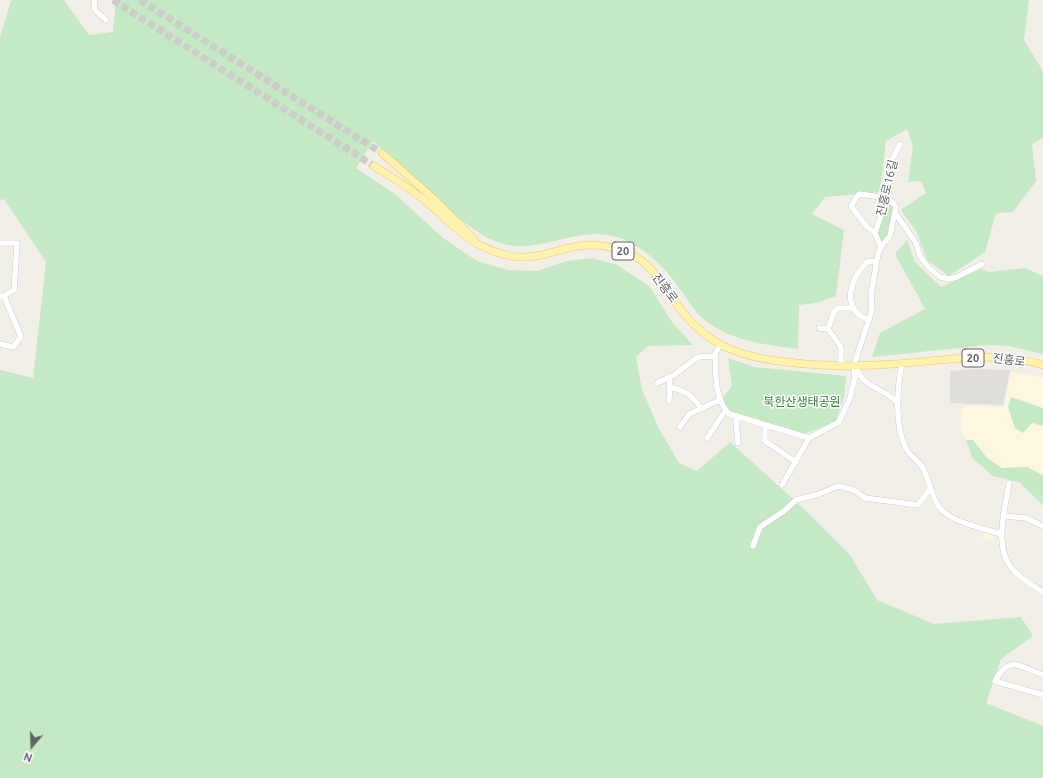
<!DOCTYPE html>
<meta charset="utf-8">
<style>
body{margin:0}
#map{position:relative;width:1043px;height:778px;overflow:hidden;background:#f1efe8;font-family:Ubuntu,sans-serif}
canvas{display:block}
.north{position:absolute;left:12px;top:726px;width:40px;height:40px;-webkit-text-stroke:3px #fff;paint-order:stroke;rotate:199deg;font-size:11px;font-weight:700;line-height:16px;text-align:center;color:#5f6368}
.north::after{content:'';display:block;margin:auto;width:14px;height:18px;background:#5f6368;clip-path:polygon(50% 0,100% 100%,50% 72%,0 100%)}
</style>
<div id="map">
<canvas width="1043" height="778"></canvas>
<div class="north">N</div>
</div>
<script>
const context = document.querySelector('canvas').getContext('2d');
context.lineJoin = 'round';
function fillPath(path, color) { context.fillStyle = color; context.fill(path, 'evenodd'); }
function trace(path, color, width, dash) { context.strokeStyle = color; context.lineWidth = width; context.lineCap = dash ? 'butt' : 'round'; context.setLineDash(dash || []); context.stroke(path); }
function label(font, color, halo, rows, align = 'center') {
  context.font = font + ' Ubuntu,"Noto Sans KR",sans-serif'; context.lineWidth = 3; context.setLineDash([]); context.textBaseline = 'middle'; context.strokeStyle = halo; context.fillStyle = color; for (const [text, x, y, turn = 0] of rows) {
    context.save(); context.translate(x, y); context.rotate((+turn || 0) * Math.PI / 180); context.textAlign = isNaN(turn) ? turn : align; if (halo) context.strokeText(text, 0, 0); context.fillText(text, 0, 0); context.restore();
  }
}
const commercial = new Path2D(`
 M1011,372L1043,377V478L1003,472L980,457L961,431L963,406L1004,407Z
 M984,533L995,536L993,542L982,539Z`);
const industrial = new Path2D(`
 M977,369L1010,370L1003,405L950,403V371Z`);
const green = new Path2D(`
 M14,0H64L89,35L113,32L116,0H1029L1024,40L1041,68L1043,75V138L1032,144L1036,181L1013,212L996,213L985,252L949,276L927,260L916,231L901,210L926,193L921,181L908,182L913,146L907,129L886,141L880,192L825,197L812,214L844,230L836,296L816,303L799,305L798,349C763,344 726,341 699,315C693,309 688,300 683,293C666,269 648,249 620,238C585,225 553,247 518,246C496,246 476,231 459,219L373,141L356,168L395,194L443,238L477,261L508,270L537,271L567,261L592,258L617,265L649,286L672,322L693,345L648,346L636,357L642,390L658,427L679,463L697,471L730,442L803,508L850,555L877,600L934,624L1021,617L1033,636L1001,659L986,703L1043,726V778H0V370L33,378L46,262L4,199L0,200V37L11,1Z
 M887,203L892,205C896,217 890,236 882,244L877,233Z
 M907,240L915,262L941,287L981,269L990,272L1025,268L1043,276V354L1009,346L988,345L872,357L880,333L925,309L895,254Z
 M728,358L754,367L846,376L844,397L836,421L802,435L727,410L723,398L732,386Z
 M1011,397L1043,408V426L1032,423L1023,433L1015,428L1008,407Z
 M966,440H973L987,458L1002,468L1027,467L1043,475V505L1019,482L993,476L973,459Z`);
const majorTunnel = new Path2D(`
 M113,0L374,166
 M140,0L382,153`);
const minor = new Path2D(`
 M94,0L95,10L106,20
 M896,214L916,243L920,256L928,267L940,277L949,279L957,277L982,264
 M875,233L888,195L893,158L900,144
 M0,243H17L14,290L4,296H0
 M869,320C865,318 860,316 858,314C842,298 855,274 867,262L877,261
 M819,328L828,329L834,312L838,308H854
 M828,329L841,347V365
 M0,344L13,347L21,337L4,296
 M715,354C716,375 714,398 729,414L809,438
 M902,363C897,388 894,427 907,450C911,457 919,461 923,468C930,482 932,502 944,512C957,523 985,529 1001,534
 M855,367C867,391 882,386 898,403
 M657,383L674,375L698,357L714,356L720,345
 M669,387C684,390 692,395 701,408
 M669,401L670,377
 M737,416L736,422L738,443
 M765,425V441L796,462
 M680,427L689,414L720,400
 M707,438L726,410
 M1009,483C1005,511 992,549 1015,572C1023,580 1034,586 1043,592
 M782,485L809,438L839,422L850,398L855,377L854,365L872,310L871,295L878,254L881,247L890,236L896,207C890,196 870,196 859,194L851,206L867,227L875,233L881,247
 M1004,516L1026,518L1043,526
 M753,546L760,527L784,511L796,500L819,494L838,486L854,490L865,498L918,505L930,489
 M1043,675C1020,667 1009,654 995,681L1043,695`);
const major = new Path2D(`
 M382,153L435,200L474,239
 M374,166C393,178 412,189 429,204C454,226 472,247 506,255C532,262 553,250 579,246C598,243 619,248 636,257C653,267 663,284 673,299C699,337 726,353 771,360C811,366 854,367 894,364C942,361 997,350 1043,365`);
const shields = [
 [623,251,22],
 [973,358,22]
];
const shieldNames = [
 ["20",623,251],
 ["20",973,358]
];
const streetNames = [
 ["진흥로16길",887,188,-77],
 ["진흥로",665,288,53],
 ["진흥로",1009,360,7]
];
const parkNames = [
 ["북한산생태공원",802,402]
];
fillPath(commercial, '#fef7e0');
fillPath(industrial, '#e0deda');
fillPath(green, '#c5e8c5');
trace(majorTunnel, '#ccccc8', 7, [7, 3.5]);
trace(minor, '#b5b8bc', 6);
trace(major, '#f2c960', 8);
trace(minor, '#fff', 5.5);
trace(major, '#fff2af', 7);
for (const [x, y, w] of shields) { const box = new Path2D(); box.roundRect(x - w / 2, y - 9, w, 18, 3); context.fillStyle = '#fff'; context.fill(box); trace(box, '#5f6368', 1); }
label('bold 11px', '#5f6368', null, shieldNames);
label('12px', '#5f6368', '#fff', streetNames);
label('12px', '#348238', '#fff', parkNames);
</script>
